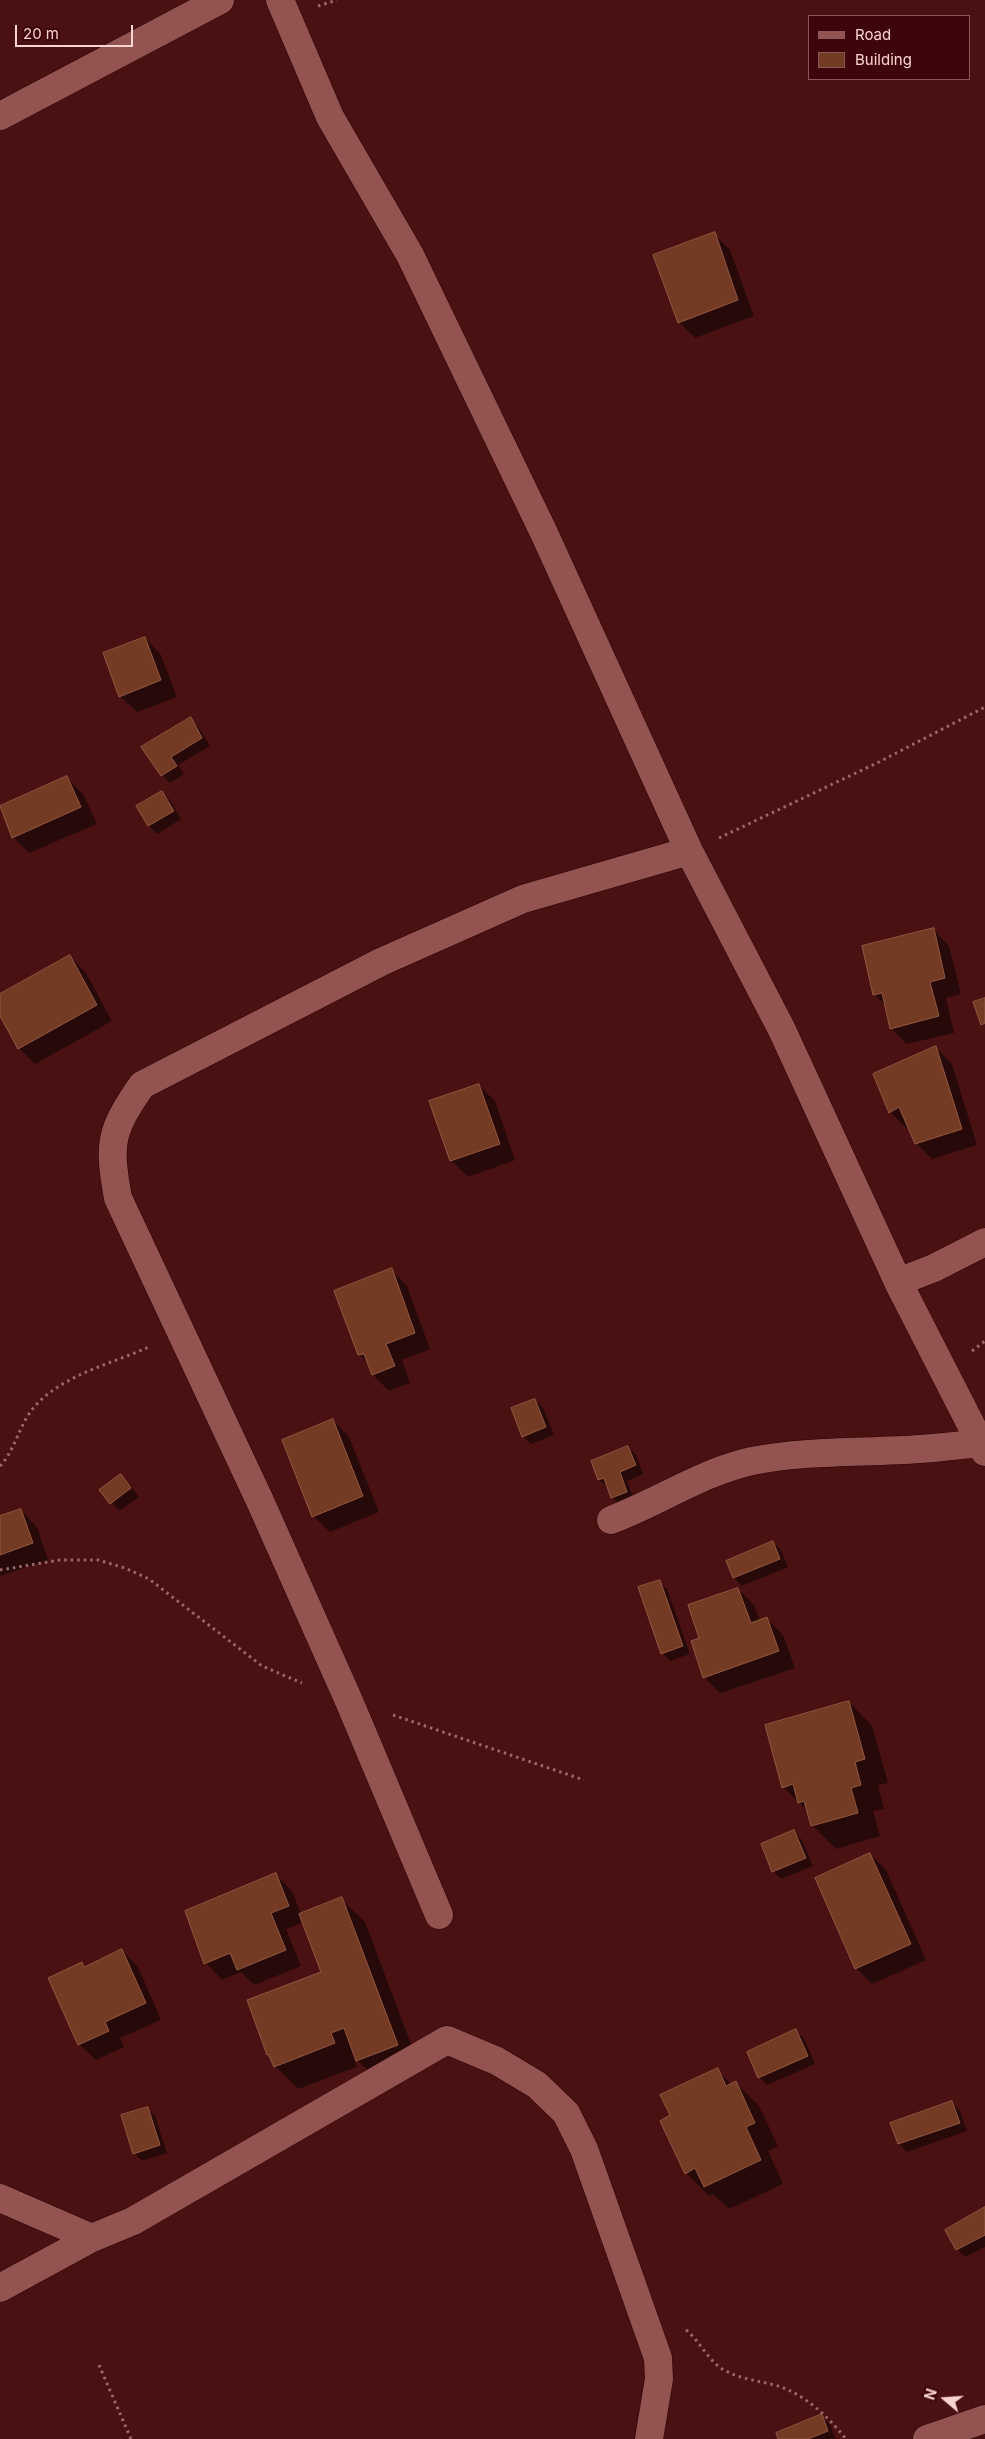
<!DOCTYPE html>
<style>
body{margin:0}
#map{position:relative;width:985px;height:2439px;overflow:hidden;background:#4a1113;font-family:Inter,sans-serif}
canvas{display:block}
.legend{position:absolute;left:808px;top:15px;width:162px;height:65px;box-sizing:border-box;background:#3e050a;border:1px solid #89585a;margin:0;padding:6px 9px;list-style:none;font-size:15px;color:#fad4d1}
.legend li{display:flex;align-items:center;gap:10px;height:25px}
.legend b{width:25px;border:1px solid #89585a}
.north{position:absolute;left:920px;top:2374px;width:50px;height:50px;-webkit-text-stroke:4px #3e050a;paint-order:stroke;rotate:288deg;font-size:14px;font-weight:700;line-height:20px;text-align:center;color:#fad4d1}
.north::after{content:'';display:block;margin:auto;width:18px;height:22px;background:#fad4d1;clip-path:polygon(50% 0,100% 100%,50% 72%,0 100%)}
.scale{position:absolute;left:15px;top:25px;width:118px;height:22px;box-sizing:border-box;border:2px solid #fad4d1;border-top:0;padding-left:6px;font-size:15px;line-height:18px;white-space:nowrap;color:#fad4d1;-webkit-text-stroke:4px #3e050a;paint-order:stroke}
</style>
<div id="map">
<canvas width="985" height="2439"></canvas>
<ul class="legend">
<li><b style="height:6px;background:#935351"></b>Road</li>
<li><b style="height:14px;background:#733b24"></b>Building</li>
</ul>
<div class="north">N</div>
<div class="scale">20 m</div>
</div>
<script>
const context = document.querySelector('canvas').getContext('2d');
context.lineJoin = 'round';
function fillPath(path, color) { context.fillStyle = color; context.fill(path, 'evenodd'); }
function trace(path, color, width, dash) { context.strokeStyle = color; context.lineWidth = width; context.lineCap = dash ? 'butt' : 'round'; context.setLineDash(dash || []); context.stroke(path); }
const shadow = new Path2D(`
 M714,234L730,250L754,316L695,338L679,322Z
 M145,638L161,655L177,697L137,712L120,696Z
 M190,719L198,727L210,746L178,765L184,774L170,783L162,775Z
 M67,778L83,794L97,824L29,853L13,837L0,807Z
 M162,792L170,800L181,819L157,834L149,826Z
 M933,929L949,946L961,994L946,998L954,1033L907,1044L891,1028L886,1006L875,995Z
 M70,956L86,973L112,1021L35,1064L19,1048L0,1013V995Z
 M936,1048L952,1064L977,1145L932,1159L916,1143L909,1128H906L890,1112L875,1074Z
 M479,1085L495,1101L515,1160L468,1177L451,1160Z
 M391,1270L407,1286L430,1349L402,1360L410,1383L389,1391L373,1375L369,1364L360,1355Z
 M535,1400L543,1408L554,1435L531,1444L523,1436Z
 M333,1420L349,1437L379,1512L330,1532L313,1516Z
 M628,1447L636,1455L643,1474L627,1481L634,1500L621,1506L613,1498L609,1487L599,1480L592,1462Z
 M121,1475L139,1497L119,1511L101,1490Z
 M21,1510L37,1527L48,1560L0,1576V1517Z
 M773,1542L781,1550L788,1567L742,1586L734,1578L727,1562Z
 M659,1581L667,1589L690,1654L670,1661L662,1653Z
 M738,1589L754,1605L760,1621L767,1619L783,1635L795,1668L720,1693L704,1677L701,1639Z
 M849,1702L872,1726L888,1783L878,1785L884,1809L873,1811L880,1836L836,1849L812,1825L809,1812L783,1787Z
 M794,1832L802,1840L813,1866L781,1879L773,1871Z
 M870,1854L886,1870L926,1960L872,1984L856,1968Z
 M276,1875L292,1891L301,1914L341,1899L365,1922L420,2068L381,2083L353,2056L357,2067L298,2089L275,2066L268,2054L322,1973L303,1922L286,1929L301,1966L254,1985L241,1972L222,1980L206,1963L186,1912Z
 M122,1950L138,1967L161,2020L120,2038L124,2047L96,2060L79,2044L82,1964L86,1967Z
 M796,2031L804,2039L815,2064L767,2085L759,2077Z
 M717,2070L732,2085L736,2083L759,2106L778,2146L768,2151L783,2184L729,2209L713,2194L709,2196L686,2173L672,2116Z
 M952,2103L960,2111L967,2131L907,2152L899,2144L892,2124Z
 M147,2108L155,2116L167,2153L142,2161L134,2153Z
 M985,2210V2247L965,2257L957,2249L947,2230Z
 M821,2416L830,2424L835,2439H779Z`);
const building = new Path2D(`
 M715,232L738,300L678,323L653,255Z
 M145,637L161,680L119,697L103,653Z
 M191,717L202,738L171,757L177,766L161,776L141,747Z
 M67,776L81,807L12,838L0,806Z
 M162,791L174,811L148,826L136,806Z
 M934,928L945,978L930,982L939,1016L890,1029L882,993L873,995L862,946Z
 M70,955L97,1005L18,1049L0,1016V994Z
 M985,998V1023L981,1025L973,1002Z
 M936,1046L962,1129L915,1144L899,1107L889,1113L873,1074Z
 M479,1084L500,1144L450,1161L429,1101Z
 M392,1268L415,1333L386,1344L395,1366L372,1375L364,1354L358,1355L334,1291Z
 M535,1399L546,1427L522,1437L511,1408Z
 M333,1419L363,1496L312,1517L282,1440Z
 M628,1446L636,1465L620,1472L627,1492L611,1498L604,1478L598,1480L591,1461Z
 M121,1474L131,1488L110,1504L99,1490Z
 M21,1509L33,1543L0,1555V1516Z
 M773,1541L780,1559L733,1578L726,1561Z
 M660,1580L683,1646L661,1654L638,1587Z
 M738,1588L751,1623L767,1617L779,1651L703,1678L691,1641L699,1638L688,1605Z
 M849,1701L865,1759L855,1762L861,1785L851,1788L858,1813L811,1826L804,1801L798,1803L793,1784L782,1788L765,1725Z
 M794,1830L806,1858L772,1872L761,1844Z
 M870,1853L911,1944L855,1969L815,1878Z
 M276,1873L289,1906L271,1913L286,1950L237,1970L230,1953L204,1964L185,1911Z
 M342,1897L398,2045L356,2061L344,2028L331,2033L335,2043L274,2067L268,2054L267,2055L247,2000L321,1972L299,1914Z
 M122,1949L146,2003L105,2022L109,2031L78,2045L48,1978L82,1962L84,1967Z
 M796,2029L808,2056L758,2078L747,2052Z
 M718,2068L726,2086L736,2081L755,2123L746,2127L761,2160L704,2187L695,2168L685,2174L660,2121L670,2115L660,2095Z
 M952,2101L960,2123L898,2144L890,2123Z
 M148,2107L160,2145L133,2154L121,2115Z
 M985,2207V2235L956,2250L945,2230Z
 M822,2414L828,2431L808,2439H778L776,2433Z`);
const path = new Path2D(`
 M318,6L337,0
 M719,838L879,762L985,707
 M972,1351L985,1341
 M0,1466C16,1449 19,1424 35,1406C64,1374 112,1364 151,1346
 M0,1570L60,1560H98L125,1568L149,1579L262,1666L302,1683
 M393,1715L584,1780
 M686,2330C701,2342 709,2363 726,2371C742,2380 763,2381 781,2387C808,2397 828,2417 846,2439
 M99,2365L131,2439`);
const minor = new Path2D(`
 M280,0L330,117L410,255L544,533L689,851L782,1030L898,1282L985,1452
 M0,116L220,0
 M898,1282L934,1268L985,1242
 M611,1520C659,1502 702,1472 752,1461C808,1450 864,1453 920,1449C940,1448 960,1445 981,1443
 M439,1915L349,1701L260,1501L118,1198C108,1143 110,1131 142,1085L381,962L523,899L689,851
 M0,2198L92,2238
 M0,2288L92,2238L133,2221L447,2040L497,2061L537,2085L566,2113L584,2149L658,2358L659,2379L649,2439
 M927,2439L985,2419`);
fillPath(shadow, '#0007');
fillPath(building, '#733b24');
trace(building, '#935841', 1);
trace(minor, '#280103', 29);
trace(path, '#9a6969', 3, [2.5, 4]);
trace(minor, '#935351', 28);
</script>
